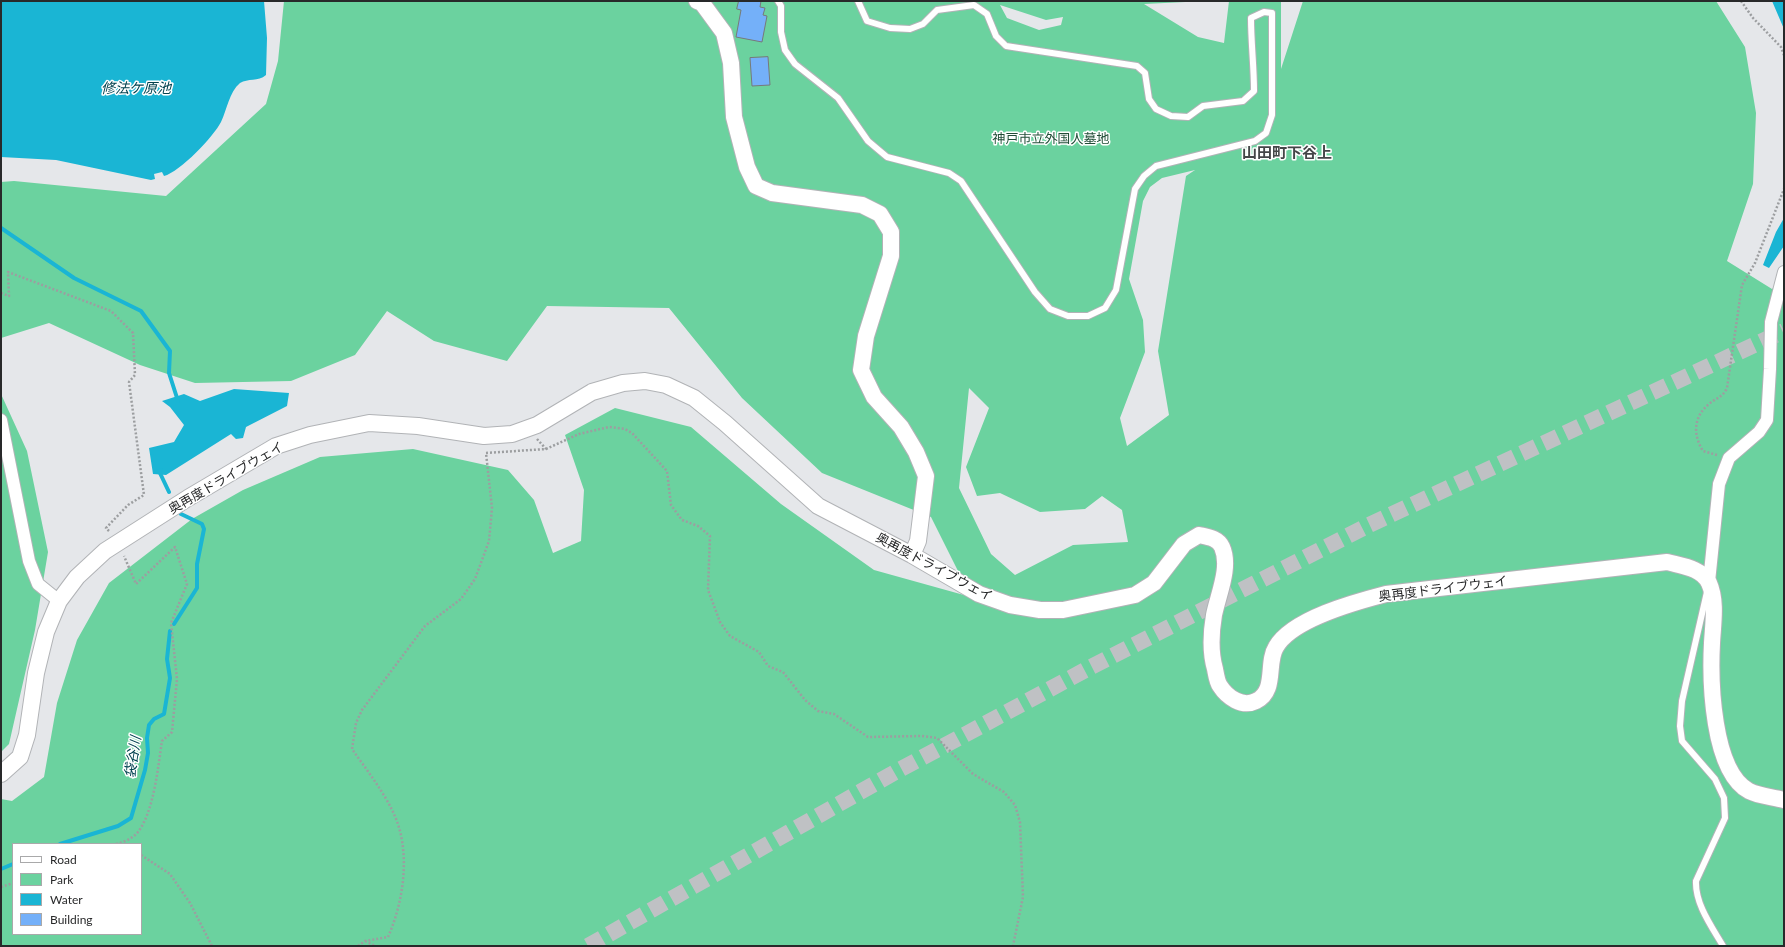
<!DOCTYPE html>
<meta charset="utf-8">
<style>
body{margin:0}
#map{position:relative;width:1785px;height:947px;overflow:hidden;background:#e5e7ea;font-family:Lato,sans-serif}
canvas{display:block}
.frame{position:absolute;inset:0;border:2px solid #28292a;pointer-events:none}
.legend{position:absolute;left:12px;top:843px;width:130px;height:92px;box-sizing:border-box;background:#fff;border:1px solid #a9a9aa;margin:0;padding:5px 7px;list-style:none;font-size:12px;color:#28292a}
.legend li{display:flex;align-items:center;gap:8px;height:20px}
.legend b{width:20px;border:1px solid #a9a9aa}
</style>
<div id="map">
<canvas width="1785" height="947"></canvas>
<div class="frame"></div>
<ul class="legend">
<li><b style="height:5px;background:#fff"></b>Road</li>
<li><b style="height:11px;background:#6bd29f"></b>Park</li>
<li><b style="height:11px;background:#1ab5d4"></b>Water</li>
<li><b style="height:11px;background:#74b0f9"></b>Building</li>
</ul>
</div>
<script>
const context = document.querySelector('canvas').getContext('2d');
context.lineJoin = 'round';
function fillPath(path, color) { context.fillStyle = color; context.fill(path, 'evenodd'); }
function trace(path, color, width, dash) { context.strokeStyle = color; context.lineWidth = width; context.lineCap = dash ? 'butt' : 'round'; context.setLineDash(dash || []); context.stroke(path); }
function label(font, color, halo, rows, align = 'center') {
  context.font = font + ' Lato,"Noto Sans JP",sans-serif'; context.lineWidth = 3; context.setLineDash([]); context.textBaseline = 'middle'; context.strokeStyle = halo; context.fillStyle = color; for (const [text, x, y, turn = 0] of rows) {
    context.save(); context.translate(x, y); context.rotate((+turn || 0) * Math.PI / 180); context.textAlign = isNaN(turn) ? turn : align; if (halo) context.strokeText(text, 0, 0); context.fillText(text, 0, 0); context.restore();
  }
}
const green = new Path2D(`
 M284,1H1206L1144,4L1198,37L1224,43L1229,1H1281V69L1303,1H1716L1745,47L1756,113L1753,184L1727,261L1772,289L1784,279V946H1V799L12,801L44,777L57,703L77,640L109,583L192,519L243,490L320,457L413,449L508,470L534,500L553,553L581,541L584,490L565,435L615,408L691,427L781,504L874,570L971,597L931,517L822,473L742,398L669,308L547,306L507,361L434,341L387,311L355,355L291,381L195,383L140,365L49,323L1,338V182L14,181L166,196L266,104L278,61ZM1000,5L1046,20L1063,17L1061,25L1039,30L1007,18ZM1195,170L1186,176L1158,351L1169,415L1127,446L1120,418L1145,352L1143,320L1129,279L1143,201L1150,187L1162,178ZM969,388L989,408L966,467L977,496L1000,493L1040,512L1085,509L1102,496L1122,510L1128,542L1073,545L1015,575L991,554L959,488ZM13,844H141V934H13Z
 M1,394L27,451L48,552L35,630L9,744L1,752Z`);
const water = new Path2D(`
 M1,1H264L267,38L266,75C258,82 248,78 240,83C229,92 227,110 221,122C214,136 180,172 164,176L162,172L154,174L155,179L151,180L56,160L1,157Z
 M1772,1H1784V29Z
 M1784,218V246L1769,268L1763,265L1776,232Z
 M234,389L289,393L287,406L246,427L243,438L236,439L231,434L166,475L153,474L149,448L174,442L184,425L170,407L162,401L184,394L200,401Z`);
const stream = new Path2D(`
 M1,228L74,278L141,311L170,351L169,373L178,401
 M161,470L159,471L169,492
 M174,624L197,588V564L204,529L202,524L181,514
 M60,844L118,826L131,818L145,770L148,753L147,738L149,725L154,719L164,714L170,678L167,659L170,631
 M1,869L13,864`);
const building = new Path2D(`
 M739,1H761L760,7L765,8L763,15L767,16L762,42L736,37L741,10L737,9Z
 M768,57L770,85L752,86L750,58Z`);
const tertiaryTunnel = new Path2D(`
 M588,946L899,770L1091,667L1369,525L1784,331`);
const path = new Path2D(`
 M1741,1L1753,18L1781,47L1784,55
 M1,293L9,296L8,272L111,311L133,333L135,375L129,382L144,495L128,505L106,528L110,532
 M537,439L546,449
 M486,453L546,449L579,434L609,427L625,429L632,433L667,471L671,505L682,520L698,526L710,536L708,590L720,622L730,636L759,652L768,666L783,672L805,700L818,711L834,714L868,737L922,736L937,738L973,774L1004,792L1015,805L1020,822L1023,897L1013,946
 M1717,455L1703,451C1693,435 1693,417 1709,404C1716,398 1723,397 1727,388L1742,285L1755,263L1784,189
 M116,844C124,842 132,839 138,832C154,811 158,767 162,741L172,732L177,679L171,623L187,584L175,547L136,584L124,556
 M141,855L170,874L190,903L212,946
 M1,887L13,883
 M365,941L375,946
 M358,946L365,941L388,937C404,901 411,851 394,814C384,792 366,769 352,749L356,723L362,710L425,626L461,599L475,579L489,541L492,508L486,453`);
const service = new Path2D(`
 M778,1L781,6V32L785,50L795,64L838,98L868,141L887,157L949,173L961,181L1035,292L1050,309L1068,316H1088L1105,308L1116,290L1135,189L1144,176L1156,166L1255,141L1266,133L1272,115V13L1264,12L1251,18C1251,43 1254,66 1254,91L1243,101L1203,106L1188,117L1171,116L1156,109L1149,99L1145,73L1137,66L1006,46L996,36L987,14L974,5L937,10L923,24L910,29L890,28L867,21L858,1
 M1707,592L1682,701L1680,726L1682,741L1715,779L1724,798L1725,818L1696,881C1695,904 1712,927 1723,946`);
const minor = new Path2D(`
 M1,420L29,561L38,584L59,601
 M1709,582L1719,484L1729,458L1759,432L1767,420L1770,369L1771,322L1784,272`);
const tertiary = new Path2D(`
 M697,1L702,3L724,33L731,63L734,117L747,167L756,186L772,193L862,205L880,214L891,232V256L866,336L861,370L874,397L901,427L916,452L926,476L918,541L912,555
 M1,774L20,757L27,735L36,673L46,632L59,601L77,577L105,551L188,498L276,446L310,435L369,423L418,426L484,436L512,434L537,425L592,392L623,383L645,381L666,385L694,398L725,423L818,506L912,555L979,594L1010,605L1040,610H1063L1135,595L1154,583L1184,544L1199,535C1208,537 1218,538 1222,547C1231,567 1218,595 1214,615C1211,633 1210,652 1215,669C1216,674 1217,682 1220,686C1227,697 1242,708 1256,701C1277,691 1266,663 1276,647C1292,619 1355,602 1386,594L1667,562C1682,566 1702,568 1709,583C1717,601 1713,624 1712,643C1710,680 1712,771 1749,791C1759,796 1773,797 1784,800`);
const parkNames = [
 ["神戸市立外国人墓地",1051,139]
];
const streetNames = [
 ["奥再度ドライブウェイ",226,478,-30],
 ["奥再度ドライブウェイ",934,567,28],
 ["奥再度ドライブウェイ",1443,589,-7]
];
const waterNames = [
 ["修法ケ原池",136,88],
 ["袋谷川",133,757,-81]
];
const quarterNames = [
 ["山田町下谷上",1287,153]
];
fillPath(green, '#6bd29f');
fillPath(water, '#1ab5d4');
trace(stream, '#1ab5d4', 4);
fillPath(building, '#74b0f9');
trace(building, '#77797b', 1);
trace(tertiaryTunnel, '#bfc1c4', 16, [16, 8]);
trace(service, '#b1b3b6', 8);
trace(minor, '#b1b3b6', 14);
trace(tertiary, '#b1b3b6', 18);
trace(path, '#9c9ea0', 2.5, [2, 2]);
trace(service, '#fff', 6);
trace(minor, '#fff', 12);
trace(tertiary, '#fff', 16);
label('13px', '#214d37', '#fff', parkNames);
label('13px', '#28292a', '#fff', streetNames);
label('italic 14px', '#02424f', '#fff', waterNames);
label('bold 15px', '#444648', '#fff', quarterNames);
</script>
